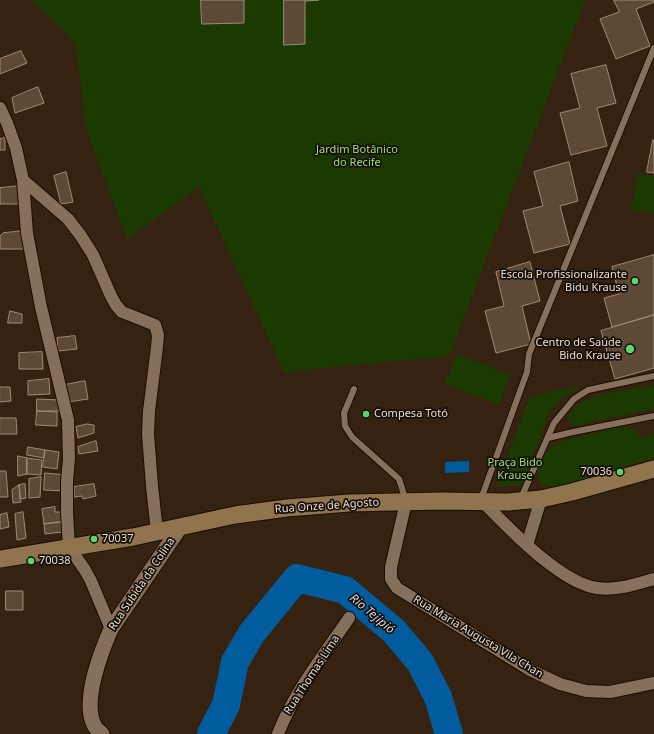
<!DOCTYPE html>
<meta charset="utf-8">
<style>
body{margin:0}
canvas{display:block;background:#352210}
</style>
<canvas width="654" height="734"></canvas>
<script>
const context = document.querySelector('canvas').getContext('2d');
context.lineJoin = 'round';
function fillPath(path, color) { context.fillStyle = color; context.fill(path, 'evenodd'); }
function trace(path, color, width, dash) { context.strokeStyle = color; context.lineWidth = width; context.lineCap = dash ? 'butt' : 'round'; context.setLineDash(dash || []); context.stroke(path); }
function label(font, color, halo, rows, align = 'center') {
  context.font = font + ' "Noto Sans",sans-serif'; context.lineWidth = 3.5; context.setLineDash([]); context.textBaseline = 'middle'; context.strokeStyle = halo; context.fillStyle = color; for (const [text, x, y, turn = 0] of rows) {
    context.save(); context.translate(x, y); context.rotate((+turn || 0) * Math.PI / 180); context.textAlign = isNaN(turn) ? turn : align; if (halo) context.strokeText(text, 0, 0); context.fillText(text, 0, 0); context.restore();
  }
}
const green = new Path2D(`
 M32,0H585L449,356L284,372L199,187L127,239L86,129L76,43Z
 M638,174L654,176V213L631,210Z
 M457,354L510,375L499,405L445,384Z
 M580,385L573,392L565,396L558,401L549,413L523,485L496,486L530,397Z
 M654,385V409L590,422L577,427L571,424L568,420C568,394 635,389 654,385Z
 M621,427L629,428L638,432L640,438L654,434V458L567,484L551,486L543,485L539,482L538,476V469L546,453L554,445L565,440Z`);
const water = new Path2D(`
 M469,461V472L445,473V462Z`);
const river = new Path2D(`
 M211,734L226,705L235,662L252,633L297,578L345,590L394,631L420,662L438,697L449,734`);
const building = new Path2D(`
 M201,0H244V23L202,24Z
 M284,0H319L305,1V44L284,45Z
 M614,0H653L654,2L636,9L650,46L616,59L600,19L619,12Z
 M21,51L27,63L0,74V59Z
 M606,65L616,103L597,108L607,146L571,155L560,113L580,108L571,74Z
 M38,87L44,103L15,113L12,98Z
 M5,138V150H0V139Z
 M653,140L654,141V173L647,172Z
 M569,162L578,201L560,206L570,244L534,253L523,211L543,206L534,172Z
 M66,172L73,202L61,204L54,176Z
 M21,186L20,204H0V188Z
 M24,231V249H0V236L3,233Z
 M654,255V315L612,327L604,298L619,294L612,267Z
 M530,262L540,301L522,306L531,344L496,353L485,311L504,306L496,272Z
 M10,311L22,314V323H8Z
 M654,315V368L615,379L601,331Z
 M75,336L77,349L58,351L57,338Z
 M42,352L43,369H19V353Z
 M49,379L50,394L28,395V381Z
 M85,381L88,399L68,402L65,385Z
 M0,387H10L11,401L0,402Z
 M37,399L60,400L59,411H37Z
 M37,411L57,412V426L36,425Z
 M0,418H16L17,434H0Z
 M87,424L94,425V433L78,438L76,427Z
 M96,441L98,451L79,454L78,447Z
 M28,447L45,450L44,458L27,455Z
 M45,450L59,452L57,469L43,467Z
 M18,456L27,458V474L18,476Z
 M27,458L42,460L41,475L27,474Z
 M0,471H6L8,497H0Z
 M45,473L66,475L65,491L44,490Z
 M41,477L40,497L29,498V479Z
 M25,484L26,498L20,499L19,485Z
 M94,484L96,496L83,499L82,496L74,497V487Z
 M19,485L21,502L13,503L12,490Z
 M55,507V512H61L62,522L44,524L42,509Z
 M23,512L26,538L17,540L15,514Z
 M7,513L9,527L0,529V515Z
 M62,522V532L45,534L44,524Z
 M6,591H23V610H6Z`);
const service = new Path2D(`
 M354,389L344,413L345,426L352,437L399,479L406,501
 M548,438L573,432L654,416
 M521,498L554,423L574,399L588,390L654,376
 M481,499L527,372L529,354L654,48`);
const minor = new Path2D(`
 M0,108L7,123L16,148L23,180L68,219L81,236L93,255L111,296L116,305L122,312L130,315L155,325L158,335L157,347L149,411L148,434L152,486L157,532
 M23,180L27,233L41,307L68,420L69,459L67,481V512L69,547L85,570L91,581L111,629
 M406,502L391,567V579L397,588L530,670L560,684L586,691L610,692L654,683
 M483,502C509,528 560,583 597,588C616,591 636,584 654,579
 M527,545L541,499
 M278,734C294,692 324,655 349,618`);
const tertiary = new Path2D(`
 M102,734C99,731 95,728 94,725C82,701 101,652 111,629L181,526`);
const secondary = new Path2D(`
 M0,559L133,537L235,515L287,508L349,503L441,501L508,502L541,499L572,492L654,469`);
const markers = [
 [635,281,4,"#5dd56c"],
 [630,349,5,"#5dd56c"],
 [366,414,4,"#5dd56c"],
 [620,472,4,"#5dd56c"],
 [94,539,4,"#5dd56c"],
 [31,561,4,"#5dd56c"]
];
const parkNames = [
 ["Jardim Botânico",357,150],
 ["do Recife",357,163],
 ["Praça Bido",515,463],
 ["Krause",515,476]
];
const poiNames = [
 ["Escola Profissionalizante",627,275],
 ["Bidu Krause",627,288],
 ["Centro de Saúde",621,343],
 ["Bido Krause",621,356],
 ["Compesa Totó",374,414,"left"],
 ["70036",612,472],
 ["70037",102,539,"left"],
 ["70038",39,561,"left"]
];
const streetNames = [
 ["Rua Onze de Agosto",327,506,-4],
 ["Rua Subida da Colina",142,584,-56],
 ["Rua Maria Augusta Vila Chan",478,637,31],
 ["Rua Thomas Lima",312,675,-57]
];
const waterNames = [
 ["Rio Tejipió",372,614,40]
];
fillPath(green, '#1a3a01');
fillPath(water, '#005c9d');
trace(river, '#005c9d', 28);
fillPath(building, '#5e4936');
trace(building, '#a18975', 1);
trace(service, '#1c0b00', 8);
trace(minor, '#1c0b00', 14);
trace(tertiary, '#1c0b00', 17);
trace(secondary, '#1c0b00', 19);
trace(service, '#866f5b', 6);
trace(minor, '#866f5b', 12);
trace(tertiary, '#866f5b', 15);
trace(secondary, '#8f744e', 17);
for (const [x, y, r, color] of markers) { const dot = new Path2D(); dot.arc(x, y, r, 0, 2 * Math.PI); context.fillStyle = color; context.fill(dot); trace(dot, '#160e07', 1.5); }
label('11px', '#9ae174', '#160e07', parkNames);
label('11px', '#e9dcd1', '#160e07', poiNames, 'right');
label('11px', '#e9dcd1', '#160e07', streetNames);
label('italic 12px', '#c7d9eb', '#160e07', waterNames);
</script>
